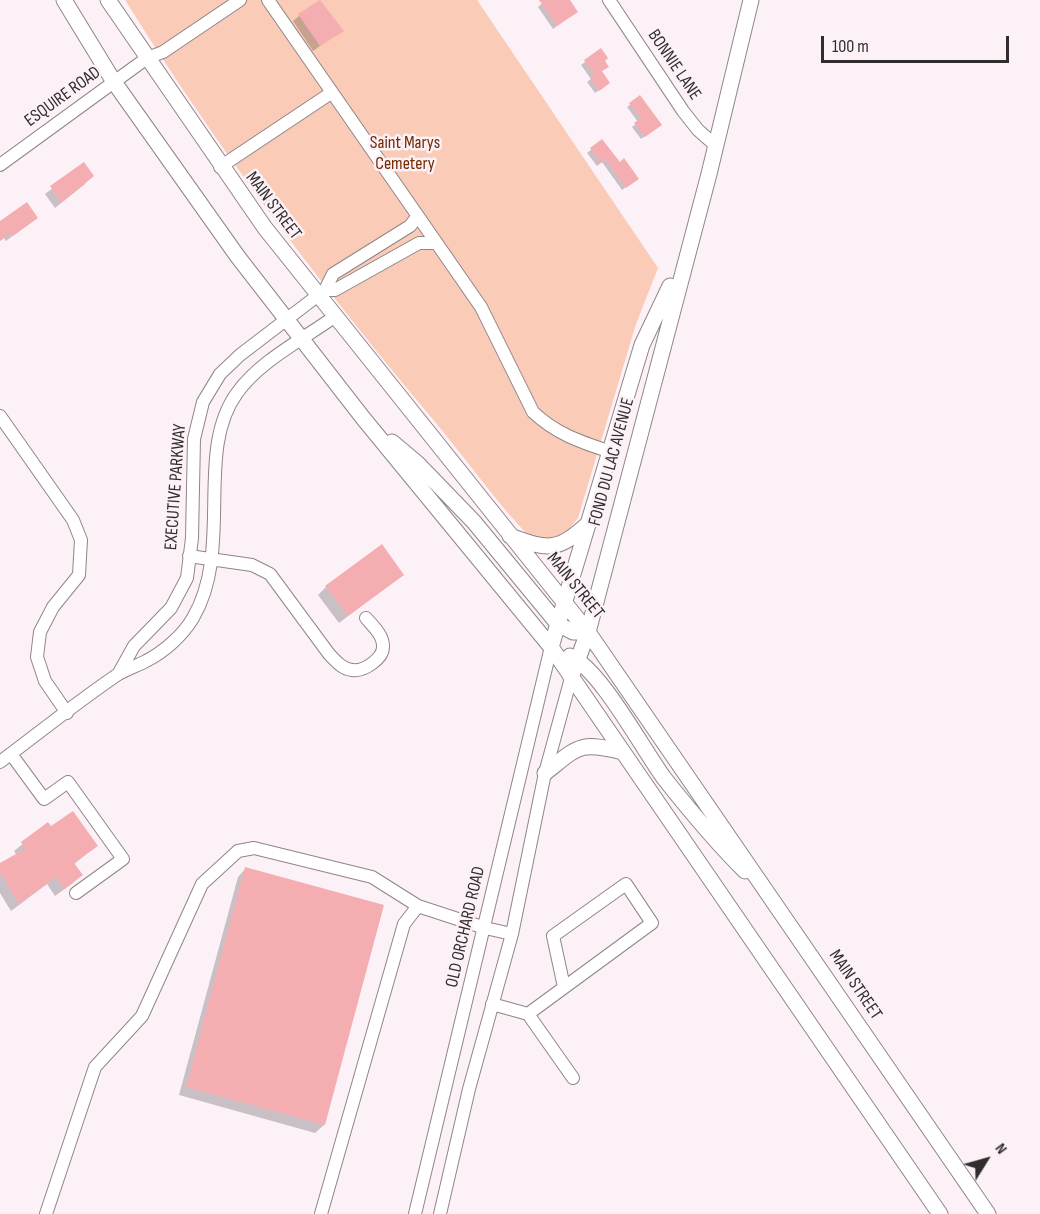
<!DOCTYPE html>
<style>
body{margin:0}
#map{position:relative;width:1040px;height:1214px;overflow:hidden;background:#fcf1f7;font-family:"Sofia Sans Condensed",sans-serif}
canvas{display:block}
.north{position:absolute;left:956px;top:1130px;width:60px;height:60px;-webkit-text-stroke:4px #fcf1f7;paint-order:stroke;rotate:53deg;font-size:16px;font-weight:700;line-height:24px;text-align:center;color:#312d2f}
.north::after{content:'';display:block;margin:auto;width:21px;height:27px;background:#312d2f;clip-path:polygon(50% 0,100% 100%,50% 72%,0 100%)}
.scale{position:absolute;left:821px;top:36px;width:188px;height:27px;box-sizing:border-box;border:3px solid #312d2f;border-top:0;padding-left:8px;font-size:18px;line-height:21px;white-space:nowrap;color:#312d2f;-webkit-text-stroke:4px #fcf1f7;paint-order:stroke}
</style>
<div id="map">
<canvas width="1040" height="1214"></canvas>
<div class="north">N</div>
<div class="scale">100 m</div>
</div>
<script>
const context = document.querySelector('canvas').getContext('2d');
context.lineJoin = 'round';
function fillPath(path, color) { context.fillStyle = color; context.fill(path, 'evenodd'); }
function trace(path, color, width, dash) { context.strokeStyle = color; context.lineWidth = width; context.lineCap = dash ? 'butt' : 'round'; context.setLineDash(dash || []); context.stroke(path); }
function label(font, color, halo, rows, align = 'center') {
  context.font = font + ' "Sofia Sans Condensed",sans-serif'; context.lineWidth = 5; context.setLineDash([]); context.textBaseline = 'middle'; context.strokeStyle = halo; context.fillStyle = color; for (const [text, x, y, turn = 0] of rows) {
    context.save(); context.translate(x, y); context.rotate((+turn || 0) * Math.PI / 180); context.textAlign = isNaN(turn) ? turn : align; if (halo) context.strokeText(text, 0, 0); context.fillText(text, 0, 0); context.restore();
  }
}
const green = new Path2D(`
 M125,0H477L658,268L636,324L578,518L562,538C547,540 538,540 525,532C493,498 466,459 436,423C323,289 218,149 125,0Z`);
const shadow = new Path2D(`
 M546,0H564L572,15L553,29L538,7Z
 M299,16L342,30L313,51L293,21Z
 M601,50L603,61L600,72L605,86L595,93L587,82L591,79L581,65Z
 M639,98L657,128L641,139L632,127L638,122L627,107Z
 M602,141L633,182L622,190L602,162L597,166L587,153Z
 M84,164L85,184L55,208L45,194Z
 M36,218L6,241L4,238L0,241V223Z
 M402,575L339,623L318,595L326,587Z
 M48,824L51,828L96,846L73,865L81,875L73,883L55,896L47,884L11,911L0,893V866L17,856L14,851Z
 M246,868L324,1125L315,1133L179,1095L238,877Z`);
const building = new Path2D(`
 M320,0L344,31L320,46L298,14Z
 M539,0H570L578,12L557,26Z
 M601,48L608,58L605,61L609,67L602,71L610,83L599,91L590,78L594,75L584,60Z
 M640,95L662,125L645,137L634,123L641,118L629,103Z
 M602,139L620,162L624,158L639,179L626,188L606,160L601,163L590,148Z
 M84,162L94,176L61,203L50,186Z
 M27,202L38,218L13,236L11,233L0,241V221Z
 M382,544L404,575L348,616L325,586Z
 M73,811L98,846L74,863L83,875L64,889L56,877L19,904L0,872V863L25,849L21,842L48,822L51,826Z
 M245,867L384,905L325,1125L186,1087Z`);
const minor = new Path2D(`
 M268,0L481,307L533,412C556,434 581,442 611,452
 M609,0L683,111L698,130L715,145
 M0,165L147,58L163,52L240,0
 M220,167L331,93
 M325,290H335L419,243H434
 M0,416L73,520L81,540L79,575L53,607L40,632L37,657L45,681L67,713
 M189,556L252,565L270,574L329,654C336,661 342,669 352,670C364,672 384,658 383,646C383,635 373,626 366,618
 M119,673L134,646L171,608L187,578L192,538L194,439L203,402L220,374L240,355L325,290L333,274L410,226L417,217
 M11,754L44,799L68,782L123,859L76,893
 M0,762C39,733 77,702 117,675C126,669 137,666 146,661C164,652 183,635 193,618C234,548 194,452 237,393C260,361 302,340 334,317
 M492,1004L528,1014L573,1078
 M528,1014L652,923L626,884L553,936L564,987
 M46,1214L95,1067L142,1016L202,884L238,851L254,848L372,877L418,906L485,928L512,934
 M321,1214L404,924L418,906
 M415,1214L551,647
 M440,1214L469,1089L512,934L545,773L571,678`);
const major = new Path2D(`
 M64,0L114,82L238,257L363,418L551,647L940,1214
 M108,0L265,228L588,632L988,1214
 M392,442L417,463L474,522L558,624L573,632H588
 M510,536C550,551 558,551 590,522
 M551,647L642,345L670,286
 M570,656C601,670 642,748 664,778C690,811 716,842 745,871
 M571,678L588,632L709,174L751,0
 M545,773C579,746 579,741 623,752`);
const streetNames = [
 ["BONNIE LANE",674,65,56],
 ["ESQUIRE ROAD",63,97,-36],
 ["MAIN STREET",273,206,53],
 ["FOND DU LAC AVENUE",612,462,-75],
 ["EXECUTIVE PARKWAY",176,487,-86],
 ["MAIN STREET",575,586,51],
 ["OLD ORCHARD ROAD",466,927,-77],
 ["MAIN STREET",855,985,56]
];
const parkNames = [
 ["Saint Marys",405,143],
 ["Cemetery",405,164]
];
fillPath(green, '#facbb6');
fillPath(shadow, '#0003');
fillPath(building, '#f4aeb2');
trace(minor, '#8f858a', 14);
trace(major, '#8f858a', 17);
trace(minor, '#fff', 12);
trace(major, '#fff', 15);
label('18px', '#312d2f', '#fcf1f7', streetNames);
label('18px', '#722b00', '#fcf1f7', parkNames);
</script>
